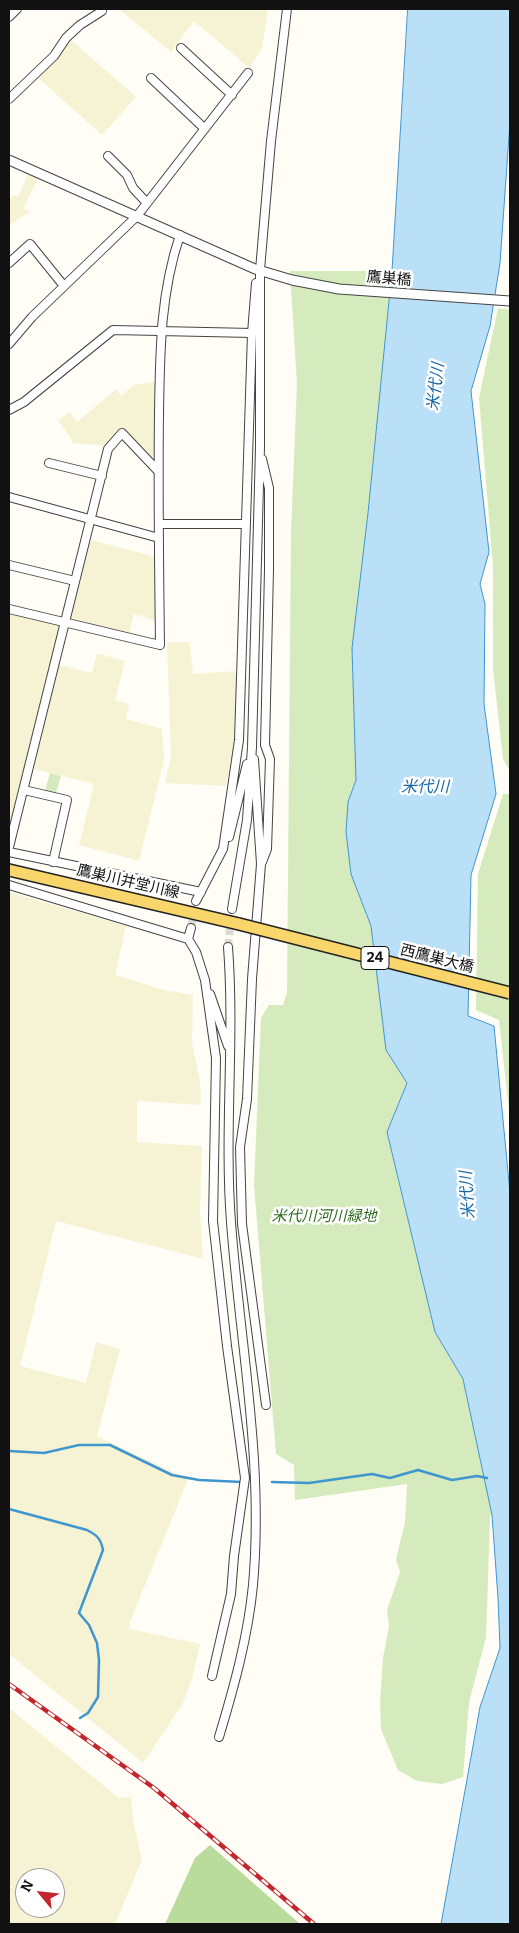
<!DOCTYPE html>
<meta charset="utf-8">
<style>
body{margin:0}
#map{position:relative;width:519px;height:1933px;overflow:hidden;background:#fffdf5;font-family:Bitter,serif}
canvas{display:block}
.frame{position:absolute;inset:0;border:10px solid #111;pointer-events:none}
.north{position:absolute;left:15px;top:1868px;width:50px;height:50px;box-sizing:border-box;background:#fff;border:1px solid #a0a0a0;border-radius:50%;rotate:298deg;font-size:14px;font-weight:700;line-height:20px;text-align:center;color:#111}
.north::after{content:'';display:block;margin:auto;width:18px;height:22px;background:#c4262e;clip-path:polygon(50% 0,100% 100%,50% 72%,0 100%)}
</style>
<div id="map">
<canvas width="519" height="1933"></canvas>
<div class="frame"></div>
<div class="north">N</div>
</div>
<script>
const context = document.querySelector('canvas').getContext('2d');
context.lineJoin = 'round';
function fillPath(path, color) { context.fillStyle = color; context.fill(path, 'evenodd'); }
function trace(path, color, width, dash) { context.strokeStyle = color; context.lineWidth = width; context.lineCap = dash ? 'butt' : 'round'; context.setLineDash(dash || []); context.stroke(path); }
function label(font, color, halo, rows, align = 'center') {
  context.font = font + ' Bitter,"Noto Sans JP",serif'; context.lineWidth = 5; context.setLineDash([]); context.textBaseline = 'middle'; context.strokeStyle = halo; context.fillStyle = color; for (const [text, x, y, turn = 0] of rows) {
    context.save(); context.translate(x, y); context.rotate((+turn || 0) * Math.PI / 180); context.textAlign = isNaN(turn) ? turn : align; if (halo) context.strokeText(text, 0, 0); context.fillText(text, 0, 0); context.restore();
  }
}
const farmland = new Path2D(`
 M119,9H268L262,48L249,68L194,21L171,52Z
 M70,39L136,97L102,135L37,77Z
 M28,174L38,178L23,209L30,212L9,225V199H11L13,195L18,197Z
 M155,382L156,453L151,458L124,429L106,446L72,443L71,438L58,421L69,412L77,422L116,389L121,396L134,385Z
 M91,540L156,557V621L134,614L129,634L70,618Z
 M9,610L62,623L11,829L9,828Z
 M167,642H190L193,674L238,671V725L226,786L165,783L171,755Z
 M97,653L125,661L115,700L129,704L126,719L162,729L164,760L139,861L79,845L94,784L34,769L59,665L92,673Z
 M9,892L126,926L115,975L164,990L193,995L192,1043L200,1081L201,1105L137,1101V1142L202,1146L200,1213L203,1259L56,1221L20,1366L86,1383L96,1342L120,1349L97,1436L188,1479L130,1622L129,1629L200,1644L192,1679L183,1703L143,1763L9,1654Z
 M9,1708L119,1798L131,1797L133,1820L142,1860L115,1924H9ZM25,1878H55V1908H25Z`);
const green = new Path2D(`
 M290,271H392L368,513L352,648L356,780L348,802L351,874L371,926L386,1049L407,1083L387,1132L435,1332L463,1379L492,1513L490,1516L486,1638L469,1702L463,1777L442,1784L417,1781L398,1770L381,1729L380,1702L383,1658L389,1627L387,1610L400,1572L396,1559L405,1522L407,1484L295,1500L294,1465L276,1454L254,1185L261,1018L269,1005H283L287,993L291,532L297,383Z
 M498,308L510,310V771L503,759L493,669V566L479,398Z
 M50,773L61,776L56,793L45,791Z
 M503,794H510V1119L499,1020L476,1010L478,874Z`);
const forest = new Path2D(`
 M210,1845L300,1924H165L195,1858Z`);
const water = new Path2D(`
 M408,9H510V122L500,263L490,326L471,391L489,552L480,584L485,604L484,704L496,794L471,875L468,1016L494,1026L510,1193V1924H441L480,1707L500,1648L498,1598L492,1515L463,1379L435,1332L387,1132L407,1083L386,1050L371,926L351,874L346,832L348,802L356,780L352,648L368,513L392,271Z`);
const stream = new Path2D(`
 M9,1451L44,1453L79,1445H110L172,1475L199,1480L242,1482
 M272,1482L309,1483L372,1474L390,1478L418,1470L452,1480L477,1476L487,1478
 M9,1509L87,1530C97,1535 101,1539 103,1550L79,1613L89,1625L97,1643L99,1660L98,1697L88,1713L80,1718`);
const minorTunnel = new Path2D(`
 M191,928L196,901
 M228,947L232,909`);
const minor = new Path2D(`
 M9,17L17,9
 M181,48L232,95
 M151,78L204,128
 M9,99L54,56L66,38L80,25L102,11
 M108,156L127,175L133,188L147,203
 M9,263L30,244L64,286
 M9,344L32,317L137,216L248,73
 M9,410L24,402L113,330L252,333
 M49,463L102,476
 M9,497L159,538
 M159,524H246
 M9,565L75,581
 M9,609L160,645C159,568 158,491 159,414C160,353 160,294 180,235
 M254,759L261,864L252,979L247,1099L240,1147L242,1224L266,1405
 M24,790L67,800L53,862
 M229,837L247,764
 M9,847L108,449L122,433L158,471
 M9,852L201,892
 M262,862L267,849L270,759L265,745L269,570V488L262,459
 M9,885L188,939L196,952L205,980L216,1058L213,1221L227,1346L245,1478L234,1556L231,1594L212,1676
 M196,901L223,849L239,740L252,333L256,283
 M232,909L247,820L252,747L260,447V270L271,141L287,9
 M188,939L191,928
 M210,994L228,1046
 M219,1737C234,1687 248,1637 253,1585C264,1462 240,1344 231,1222C224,1131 235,1039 228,947`);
const tertiary = new Path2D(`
 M9,160L255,269L292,280L339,289L510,301`);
const primary = new Path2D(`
 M9,870L239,924`);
const rail = new Path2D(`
 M9,1684L154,1788L314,1924`);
const primaryBridge = new Path2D(`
 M239,924L510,993`);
const shields = [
 [375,958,28]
];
const shieldNames = [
 ["24",375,958]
];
const streetNames = [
 ["鷹巣橋",389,279,5],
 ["鷹巣川井堂川線",128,882,13],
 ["西鷹巣大橋",437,959,14]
];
const parkNames = [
 ["米代川河川緑地",324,1217]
];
const waterNames = [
 ["米代川",436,387,-83],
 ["米代川",425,788],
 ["米代川",468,1195,-94]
];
fillPath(farmland, '#f6f3d4');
fillPath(green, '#d5ebbd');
fillPath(forest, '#b9dc9c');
fillPath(water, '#b9e0f7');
trace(water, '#3f96cf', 1);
trace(stream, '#3f96cf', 2.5);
trace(minorTunnel, '#dbdad3', 8, [8, 4]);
trace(minor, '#444', 10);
trace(tertiary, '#444', 11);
trace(primary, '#222', 14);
trace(minor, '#fff', 8);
trace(tertiary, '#fff', 9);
trace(primary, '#f9d66b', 11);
trace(rail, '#c4262e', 4.5);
trace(rail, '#fff', 2.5, [8]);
trace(primaryBridge, '#222', 14, []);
trace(primaryBridge, '#f9d66b', 11);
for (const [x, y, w] of shields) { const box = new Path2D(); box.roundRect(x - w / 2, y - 11.5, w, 23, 4); context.fillStyle = '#fff'; context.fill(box); trace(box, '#111', 1); }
label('bold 14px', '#111', null, shieldNames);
label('15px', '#111', '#fff', streetNames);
label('italic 15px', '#2f6b1f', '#fff', parkNames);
label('italic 16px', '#1768a6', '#fff', waterNames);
</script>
